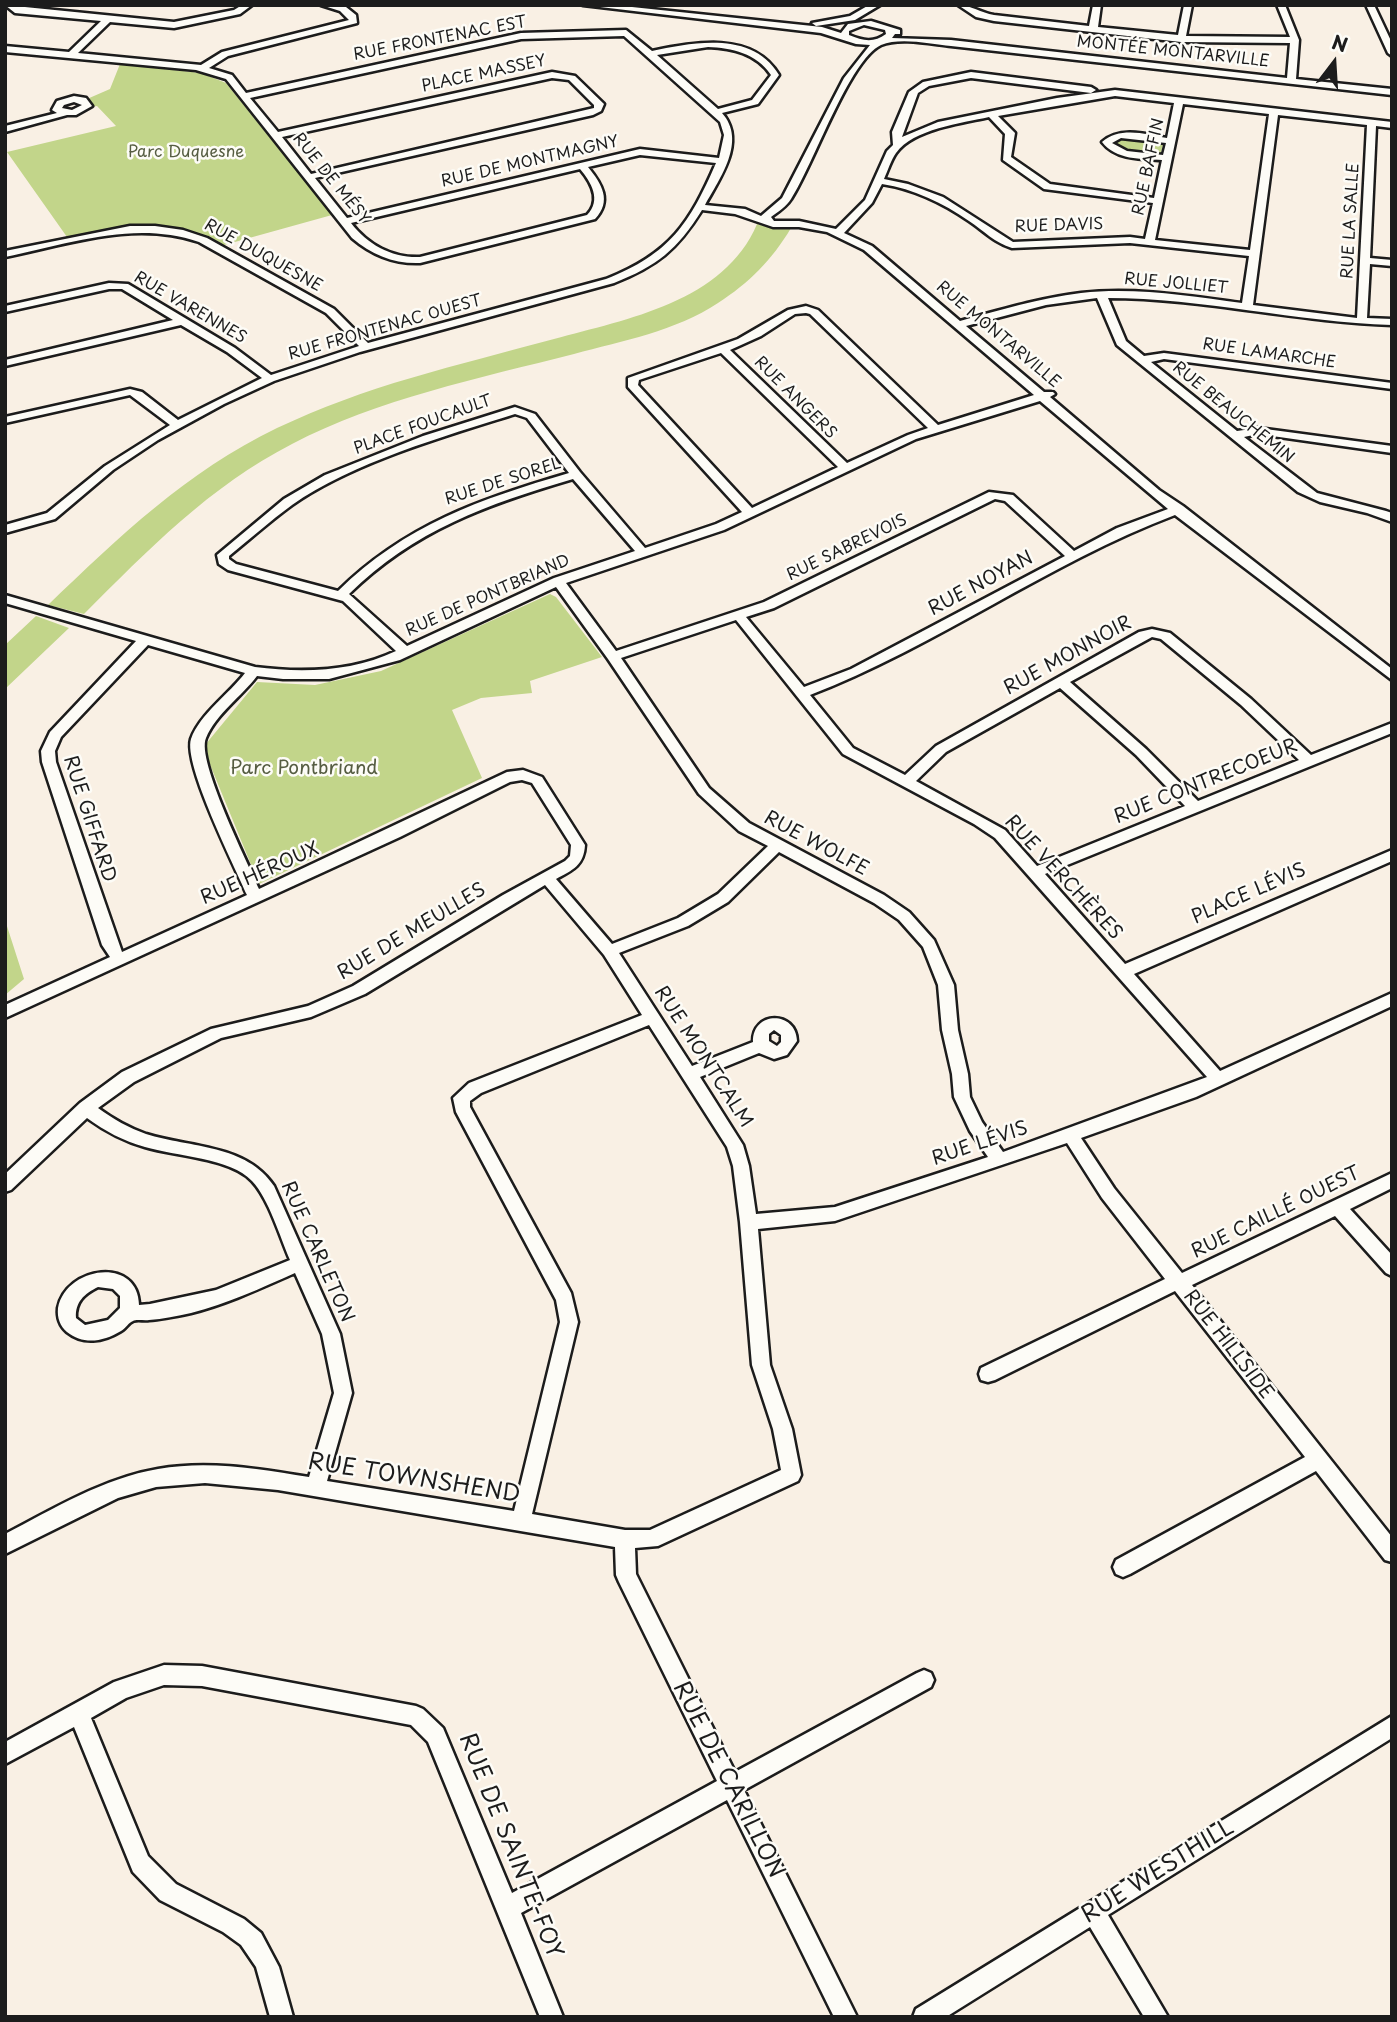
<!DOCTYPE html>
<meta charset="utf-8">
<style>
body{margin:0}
#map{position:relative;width:1397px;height:2022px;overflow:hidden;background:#f9f0e4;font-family:"Playpen Sans",sans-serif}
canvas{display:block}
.frame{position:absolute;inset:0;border:7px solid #1c1c1c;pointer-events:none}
.north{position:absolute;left:1299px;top:28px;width:70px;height:70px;-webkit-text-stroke:5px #fdfcf7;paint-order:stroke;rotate:17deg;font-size:19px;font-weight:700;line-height:28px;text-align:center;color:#1c1c1c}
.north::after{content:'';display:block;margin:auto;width:24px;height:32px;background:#1c1c1c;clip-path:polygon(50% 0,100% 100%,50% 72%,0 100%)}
</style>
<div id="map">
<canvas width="1397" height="2022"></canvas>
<div class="frame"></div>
<div class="north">N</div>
</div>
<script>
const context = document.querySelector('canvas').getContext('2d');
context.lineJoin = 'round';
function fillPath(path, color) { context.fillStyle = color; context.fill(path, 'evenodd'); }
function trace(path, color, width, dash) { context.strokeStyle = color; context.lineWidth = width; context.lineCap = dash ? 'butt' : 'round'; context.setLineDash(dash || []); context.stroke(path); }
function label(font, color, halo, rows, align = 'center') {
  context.font = font + ' "Playpen Sans",sans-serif'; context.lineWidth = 5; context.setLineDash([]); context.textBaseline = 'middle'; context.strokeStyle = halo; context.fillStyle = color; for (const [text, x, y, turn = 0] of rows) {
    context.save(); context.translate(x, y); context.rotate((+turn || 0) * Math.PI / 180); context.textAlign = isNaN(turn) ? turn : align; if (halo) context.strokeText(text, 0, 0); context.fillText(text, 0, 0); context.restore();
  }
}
const green = new Path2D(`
 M120,64L201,73L226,83L332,215L224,245C173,217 123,225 67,237L7,152L116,126L97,106L91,107V102L87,99L110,89Z
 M1125,138L1160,143L1163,145L1161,153L1123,150L1113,144L1116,140Z
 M757,224L777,229L791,228C772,260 749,283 718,303C676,331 622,341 574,354C480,378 378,399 292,444C210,486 148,550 84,614L48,605C120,536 186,472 277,428C320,408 365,391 411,378C458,364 506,352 554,339C627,319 724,302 757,224Z
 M550,594L556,597L602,657L530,681L532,693L481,698L452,710L482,778L259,884L204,750L205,745L257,682L315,685L381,671Z
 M36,616L69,628L5,689V645Z
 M5,920L24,979L5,995Z`);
const minor = new Path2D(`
 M5,5L174,22L234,10L242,5H252L240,14L174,28L110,22L78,53L201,65L222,52L349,20L340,11L321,5L346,7L356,15L357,23L228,56L209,68L232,75L246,93L521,33L626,30L652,51C694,42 753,31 779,75L758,104L722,113C747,141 720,178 705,205L745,209L761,216L782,198L844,78L870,45L856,44L821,33L583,5H613L822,27L841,33L848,24L871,21L900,30V34H895L892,38L951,40L1287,78L1290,43L1181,42L994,21L976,17L958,5C971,5 981,13 994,15L1089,26L1093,5H1101L1098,27L1178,35L1184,5H1192L1186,36L1290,37L1277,5H1285L1299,40L1296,79L1392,89V95L951,46C931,44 900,37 881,45C849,60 813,166 791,199C787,206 778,212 771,217L774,221H799L836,229L865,200L887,151L893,145L892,132L909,92L923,82L971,72L1091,87L1096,90L1091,93L971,78L929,86L918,93L902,137L938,122L1057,98L1115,90L1392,122V128L1376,126L1370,258L1392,260V266L1370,264L1367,318L1392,319V325C1296,322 1203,298 1108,298L1126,341L1144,356L1164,353L1392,383V389L1164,359L1151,362L1237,431L1258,428L1392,446V453L1258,434L1244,437L1317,493L1386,511L1392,513V522L1367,513L1320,502L1298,492L1117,345L1097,298L1046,305L966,326L1044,392H1053L1055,394L1050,397L1159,490L1183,506L1392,669V680L1175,515C1048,563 937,646 810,695L853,748L905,775L936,746L1139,632L1152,629L1170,633L1251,699L1311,755L1392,723V733L1045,874L1125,964L1392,850V861L1134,974L1220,1071L1392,993V1006L1196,1097L1081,1138L1114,1188L1182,1273L1392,1173V1188L1350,1209L1392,1255V1276L1386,1273L1335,1216L1192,1285L1392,1537V1562L1385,1560L1316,1471L1130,1574L1123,1577L1116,1574L1113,1567L1116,1560L1305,1457L1175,1291L995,1380L988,1382L981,1380L979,1374L981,1368L1165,1279L1102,1198L1067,1143L835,1221L758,1229L770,1365L792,1429L801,1475L798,1481L658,1546L635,1548L636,1574L735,1772L917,1673L924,1670L931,1673L934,1680L931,1687L744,1790L857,2017H834L727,1800L521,1913L563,2017H540L428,1742L411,1725L202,1686L164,1685L126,1698L91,1718L148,1856L176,1884L244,1919L261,1933L279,1967L293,2017H270L256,1967L241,1945L223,1932L160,1900L133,1872L74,1727L5,1764V1742L114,1682L164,1665L202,1666L416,1706L423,1709L443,1728L512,1893L717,1781L619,1582L616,1575L615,1547L278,1490L205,1483L156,1487L118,1498L5,1554V1534C53,1509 104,1478 158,1469C209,1460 259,1469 309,1477L334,1393L322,1334L295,1273C261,1288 227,1304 191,1313C177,1316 163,1319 149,1320C145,1321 136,1319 133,1321C129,1322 125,1329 121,1331C103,1342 83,1345 67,1332C60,1326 57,1318 58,1308C66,1266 138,1256 139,1305L150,1304L216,1290L290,1260C280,1237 269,1199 252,1181C231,1158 175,1156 145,1147C123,1141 105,1131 87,1118L11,1190L5,1192V1174L80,1103L122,1072L211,1029L308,1006L353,986L503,895L565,861L570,856L571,845L532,783L522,780L510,782L400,837L5,1018V1005L110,957L102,945L42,762L41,751L50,732L136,641L5,603V595L255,667C302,673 352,672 396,651L343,601L228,570L219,564L217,555L284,499L325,475L423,436L515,407L535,414L580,472L645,548L716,524L742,512L628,387V378L738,339L788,310L806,306L818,310L938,425L1034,395L864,250L827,232L799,227H773L735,214L702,210C677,250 657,266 614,283L360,352L274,381L224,404L158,440L113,470L55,519L5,533V525L47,513L105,466L170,425L130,395L5,423V417L130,389L142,392L178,420L262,378L227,352L181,325L5,366V360L173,320L122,289H109L5,312V306L109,283L128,284L235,348L271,375L359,346L326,313L199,242C134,220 70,244 5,257V251L130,226H155L183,230L207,238L334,309L368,343L606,279C670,254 690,223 716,163L640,155L588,167C602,184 612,201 595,219L420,263C394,264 372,255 352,238L226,79L196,70L5,52V46L69,52L101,21L15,13ZM864,25L885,30L886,34C874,43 863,41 849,35V31ZM624,36L720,122L724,135L719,158L640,149L347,218L315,178L593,115L601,111L604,104L575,76L552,72L278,132L250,98L521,39ZM708,47C732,48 756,53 771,75L752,100L718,109L657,55ZM552,78L569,80L594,105V108L311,174L282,137ZM1115,96L1174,103L1167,138C1146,134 1120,126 1102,142C1116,160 1141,159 1162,160L1154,198L1050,184L1011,157L1015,133L998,116ZM1183,104L1269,114L1250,250L1155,240ZM1278,115L1367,125L1357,318L1253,305ZM989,117L1005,134L1003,160L1044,189L1153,203L1145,239L1130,237L1013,242L943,197L908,184L884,179C888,170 891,160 896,153C913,129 962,123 989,117ZM1121,138L1166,143L1163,155L1127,151L1112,143ZM580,169C591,182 602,200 587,215L420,257C392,258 368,245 351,223ZM882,184C914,189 943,203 969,221C984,231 995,243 1012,248L1130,243L1249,256L1242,303C1189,296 1135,287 1081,293C1040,298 1000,310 960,321L872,246L844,233L872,203ZM806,313L810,314L928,428L908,435L847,463L730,350L761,336L795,314ZM721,353L838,467L752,508L638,385L639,380ZM1040,401L1168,509L1117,528L1074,551L1013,495L989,492L764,602L616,651L566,583L724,530L916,439ZM515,414L527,418L569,473C480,499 405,525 338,591L236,564L229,559V556C250,539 270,521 292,505C351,463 445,436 515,414ZM573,479L635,551L554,578L407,646L349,594C414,530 488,504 573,479ZM995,499L1005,501L1065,556L851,669L804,687L746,617L774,608ZM556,587L608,659L699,794L739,831L768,846L718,894L678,918L612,944L556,879C573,870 584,865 585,845L542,777L523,770L507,772L259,889C248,863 196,760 206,738C216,714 242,696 257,676L283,679H329L400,660ZM736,620L843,754L974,824L995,838L1207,1077L1003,1152L982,1122L970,1097L968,1074L958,1030L954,985L934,940L909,912L884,895L749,823L709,788L621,658ZM1152,637L1161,639L1241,705L1299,760L1198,801L1146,749L1070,682ZM148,645L245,673C229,694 200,714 191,739C183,764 235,867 247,895L122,952L56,762L55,751L61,737ZM1060,688L1136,755L1185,806L1037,866L1005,830L916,781L946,752ZM779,852L874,903L899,920L923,947L938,985L942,1030L952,1074L954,1097L970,1131L988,1157L835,1207L756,1214L749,1166L743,1145L700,1077L759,1053L774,1059L787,1055L797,1041C796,1010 752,1011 753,1042L692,1066L619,953L688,926L728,902ZM545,885L604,955L642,1015L469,1083L453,1098L456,1112L556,1300L560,1322L514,1511L327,1481L352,1393L340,1334L274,1186C246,1144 191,1148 146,1134C129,1128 113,1119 98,1108L134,1082L221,1038L311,1017L365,994ZM649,1025L727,1147L733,1166L740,1222L752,1365L773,1429L781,1470L650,1530H625L532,1514L578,1322L571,1293L470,1107V1101L481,1093ZM774,1030L781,1035V1042L777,1046L769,1041V1034ZM98,1287L113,1289L120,1296V1308L108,1320L85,1325L76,1318C75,1302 84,1294 98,1287Z
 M869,5H880L855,20L816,26L812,23L850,16Z
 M1366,5H1374L1392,43V56L1388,53Z
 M74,96L86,98L92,106L76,115H67L5,132V126L57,113L52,110L57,101ZM74,102L82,105L72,110L62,108L64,105Z
 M1392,1716V1738L1108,1915L1168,2017H1144L1090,1927L946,2017H913L916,2009Z`);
const farStreetnames = [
 ["RUE FRONTENAC EST",440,39,-11],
 ["MONTÉE MONTARVILLE",1173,52,6],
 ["PLACE MASSEY",484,74,-12],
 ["RUE DE MONTMAGNY",530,162,-13],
 ["RUE BAFFIN",1149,167,-78],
 ["RUE DE MÉSY",331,179,51],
 ["RUE LA SALLE",1351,221,-87],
 ["RUE DAVIS",1059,226,-2],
 ["RUE DUQUESNE",263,256,29],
 ["RUE JOLLIET",1176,284,5],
 ["RUE VARENNES",190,308,30],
 ["RUE FRONTENAC OUEST",385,328,-16],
 ["RUE MONTARVILLE",998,335,40],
 ["RUE LAMARCHE",1269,354,8],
 ["RUE ANGERS",795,398,45],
 ["RUE BEAUCHEMIN",1233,413,39],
 ["PLACE FOUCAULT",423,425,-20],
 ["RUE DE SOREL",503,482,-18],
 ["RUE SABREVOIS",847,548,-26],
 ["RUE DE PONTBRIAND",488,596,-24]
];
const farParknames = [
 ["Parc Duquesne",186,153]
];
const streetNames = [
 ["RUE NOYAN",981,584,-28],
 ["RUE MONNOIR",1068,656,-29],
 ["RUE CONTRECOEUR",1206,782,-22],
 ["RUE GIFFARD",89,819,72],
 ["RUE WOLFE",816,844,28],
 ["RUE HÉROUX",260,874,-24],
 ["RUE VERCHÈRES",1063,878,47],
 ["PLACE LÉVIS",1249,894,-24],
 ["RUE DE MEULLES",412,932,-31],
 ["RUE MONTCALM",703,1057,57],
 ["RUE LÉVIS",980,1144,-19],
 ["RUE CAILLÉ OUEST",1276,1213,-26],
 ["RUE CARLETON",317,1252,66],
 ["RUE HILLSIDE",1228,1345,52]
];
const parkNames = [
 ["Parc Pontbriand",304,769]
];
const nearStreetnames = [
 ["RUE TOWNSHEND",414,1479,9],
 ["RUE DE CARILLON",728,1780,63],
 ["RUE DE SAINTE-FOY",510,1846,68],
 ["RUE WESTHILL",1158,1872,-32]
];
fillPath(green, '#c2d58a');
trace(minor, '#1c1c1c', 5);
fillPath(minor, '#fdfcf7');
label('16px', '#1c1c1c', '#fdfcf7', farStreetnames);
label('16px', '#565d42', '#fdfcf7', farParknames);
label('19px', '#1c1c1c', '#fdfcf7', streetNames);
label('19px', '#565d42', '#fdfcf7', parkNames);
label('23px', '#1c1c1c', '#fdfcf7', nearStreetnames);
</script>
